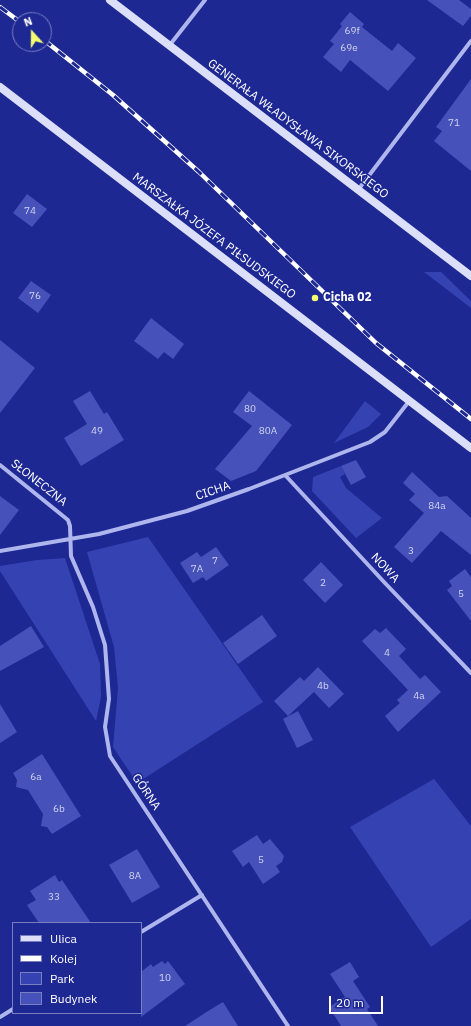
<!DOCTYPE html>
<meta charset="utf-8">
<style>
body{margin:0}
#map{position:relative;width:471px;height:1026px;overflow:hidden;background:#1e2893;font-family:"IBM Plex Sans",sans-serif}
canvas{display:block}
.legend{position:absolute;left:12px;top:922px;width:130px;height:92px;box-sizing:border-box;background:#1e2893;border:1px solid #787ebe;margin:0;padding:5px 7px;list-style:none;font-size:12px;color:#fff}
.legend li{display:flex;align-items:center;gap:8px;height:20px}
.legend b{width:20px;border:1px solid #787ebe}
.north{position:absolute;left:12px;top:12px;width:40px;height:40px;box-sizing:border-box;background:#1e2893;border:1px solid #787ebe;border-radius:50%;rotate:339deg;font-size:11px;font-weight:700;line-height:16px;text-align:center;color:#fff}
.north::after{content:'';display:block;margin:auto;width:14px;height:18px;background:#f4fd6f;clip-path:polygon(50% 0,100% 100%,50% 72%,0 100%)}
.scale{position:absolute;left:329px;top:996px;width:54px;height:18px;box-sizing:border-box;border:2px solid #fff;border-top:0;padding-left:5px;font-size:12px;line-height:14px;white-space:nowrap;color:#fff;-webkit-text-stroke:3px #1e2893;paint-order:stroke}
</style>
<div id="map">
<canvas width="471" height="1026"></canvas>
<ul class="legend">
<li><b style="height:5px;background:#dcdffa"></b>Ulica</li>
<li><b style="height:5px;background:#fff"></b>Kolej</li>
<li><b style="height:11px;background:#3542b1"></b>Park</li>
<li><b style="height:11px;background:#4652b9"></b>Budynek</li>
</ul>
<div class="north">N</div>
<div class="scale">20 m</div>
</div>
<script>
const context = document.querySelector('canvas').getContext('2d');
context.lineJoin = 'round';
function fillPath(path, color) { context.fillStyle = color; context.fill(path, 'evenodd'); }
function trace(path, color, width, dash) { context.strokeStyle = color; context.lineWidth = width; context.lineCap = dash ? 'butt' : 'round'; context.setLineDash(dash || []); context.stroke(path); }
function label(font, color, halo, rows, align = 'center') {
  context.font = font + ' "IBM Plex Sans",sans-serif'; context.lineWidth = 3; context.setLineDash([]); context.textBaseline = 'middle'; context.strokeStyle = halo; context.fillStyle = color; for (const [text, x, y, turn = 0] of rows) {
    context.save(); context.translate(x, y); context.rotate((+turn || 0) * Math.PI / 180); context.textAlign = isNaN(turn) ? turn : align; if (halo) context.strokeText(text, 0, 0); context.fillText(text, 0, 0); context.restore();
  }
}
const green = new Path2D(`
 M424,272H441L471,301V308Z
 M365,401L381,414L368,427L334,443Z
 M341,466L345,474L340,477L346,488L382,518L356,538L312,491L313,477Z
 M148,537L263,702L137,783L113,747L118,688L114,647L87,552Z
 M65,558L100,664L101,697L96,721L0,571V566L37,560Z
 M434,779L471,826V919L431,947L350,827Z`);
const building = new Path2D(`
 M427,0H459L471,9V16L463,26Z
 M350,12L364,24L362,27L392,51L398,43L416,58L388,91L350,60L341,72L323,57L334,44L330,41L342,26L340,24Z
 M471,79V171L434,141L442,131L436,127Z
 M27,194L47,209L32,227L13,213Z
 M31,281L51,295L38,313L18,298Z
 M151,318L184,344L173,359L164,352L158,359L134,341Z
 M0,340L35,368L0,413Z
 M90,391L104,414L107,412L124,440L81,466L64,438L87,424L73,401Z
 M249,391L292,425L256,471L231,481L215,469L252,426L233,412Z
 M356,460L366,477L351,485L341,466Z
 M412,472L439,497L447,496L471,518V555L441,531L412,563L394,547L424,513L409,500L415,494L403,483Z
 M0,496L19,510L0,535Z
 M216,547L229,565L206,581L203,577L193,583L180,563L197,552L201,557Z
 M321,562L343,585L325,603L303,580Z
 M465,569L471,577V621L447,590L452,586L449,581Z
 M262,615L277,636L238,664L223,643Z
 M31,626L44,647L0,671V646Z
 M386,628L406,649L399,656L420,679L425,675L441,692L398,732L385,716L400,703L397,700L408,690L362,641L375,629L380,633Z
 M318,667L344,694L329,708L314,692L288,716L274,701L300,677L304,681Z
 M0,704L17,732L0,743Z
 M298,711L313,740L297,748L283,719Z
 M42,754L81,816L52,834L47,827L41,826L43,814L28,790L16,787L17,780L13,773Z
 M257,835L263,844L270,839L284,856L282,862L276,866L280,872L263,884L249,862L243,867L232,851Z
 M137,849L160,887L132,903L109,865Z
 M55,875L59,882L62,880L91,923H39L27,905L36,900L30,891Z
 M162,961L165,964L168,961L185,984L141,1017V972L151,964L153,967Z
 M350,962L359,977L353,981L370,1007L367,1009L378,1026H341L329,1007L345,997L330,974Z
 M223,1002L238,1026H185L208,1011Z`);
const street = new Path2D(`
 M169,46L205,0
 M358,190L471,41
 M0,465L68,520L70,526L71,556L93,607L105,645L109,699L105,727L110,756L288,1026
 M285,475L384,582L471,673
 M0,551L99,534L187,511L249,489L370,442L385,432L410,400
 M141,932L202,895
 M0,1017L13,1009`);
const secondary = new Path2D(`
 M110,0L471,276
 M0,87L471,448`);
const rail = new Path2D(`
 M0,7L20,22
 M44,40L113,95L199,172L376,343L471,419`);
const markers = [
 [315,298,4,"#f4fd6f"]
];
const numberNames = [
 ["69f",352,31],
 ["69e",349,48],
 ["71",454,123],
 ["74",30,211],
 ["76",35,296],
 ["80",250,409],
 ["49",97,431],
 ["80A",268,431],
 ["84a",437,506],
 ["3",411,551],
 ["7",215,561],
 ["7A",197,569],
 ["2",323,583],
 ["5",461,594],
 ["4",387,653],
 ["4b",323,686],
 ["4a",419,696],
 ["6a",36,777],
 ["6b",59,809],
 ["5",261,860],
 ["8A",135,876],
 ["33",54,897],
 ["10",165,978]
];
const streetNames = [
 ["GENERAŁA WŁADYSŁAWA SIKORSKIEGO",298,129,37],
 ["MARSZAŁKA JÓZEFA PIŁSUDSKIEGO",214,236,37],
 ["SŁONECZNA",39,483,38],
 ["CICHA",213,491,-19],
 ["NOWA",385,568,47],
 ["GÓRNA",146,792,56]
];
const poiNames = [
 ["Cicha 02",323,298]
];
fillPath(green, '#3542b1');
fillPath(building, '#4652b9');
trace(street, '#afb6ee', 4);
trace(secondary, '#dcdffa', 8);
trace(rail, '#fff', 4.5);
trace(rail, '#1e2893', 3, [9]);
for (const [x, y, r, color] of markers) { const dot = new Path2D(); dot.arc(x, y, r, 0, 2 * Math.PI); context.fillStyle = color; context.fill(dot); trace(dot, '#1e2893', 1.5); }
label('10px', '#d1d4ee', null, numberNames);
label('12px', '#fff', '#1e2893', streetNames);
label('bold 12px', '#fff', '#1e2893', poiNames, 'left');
</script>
